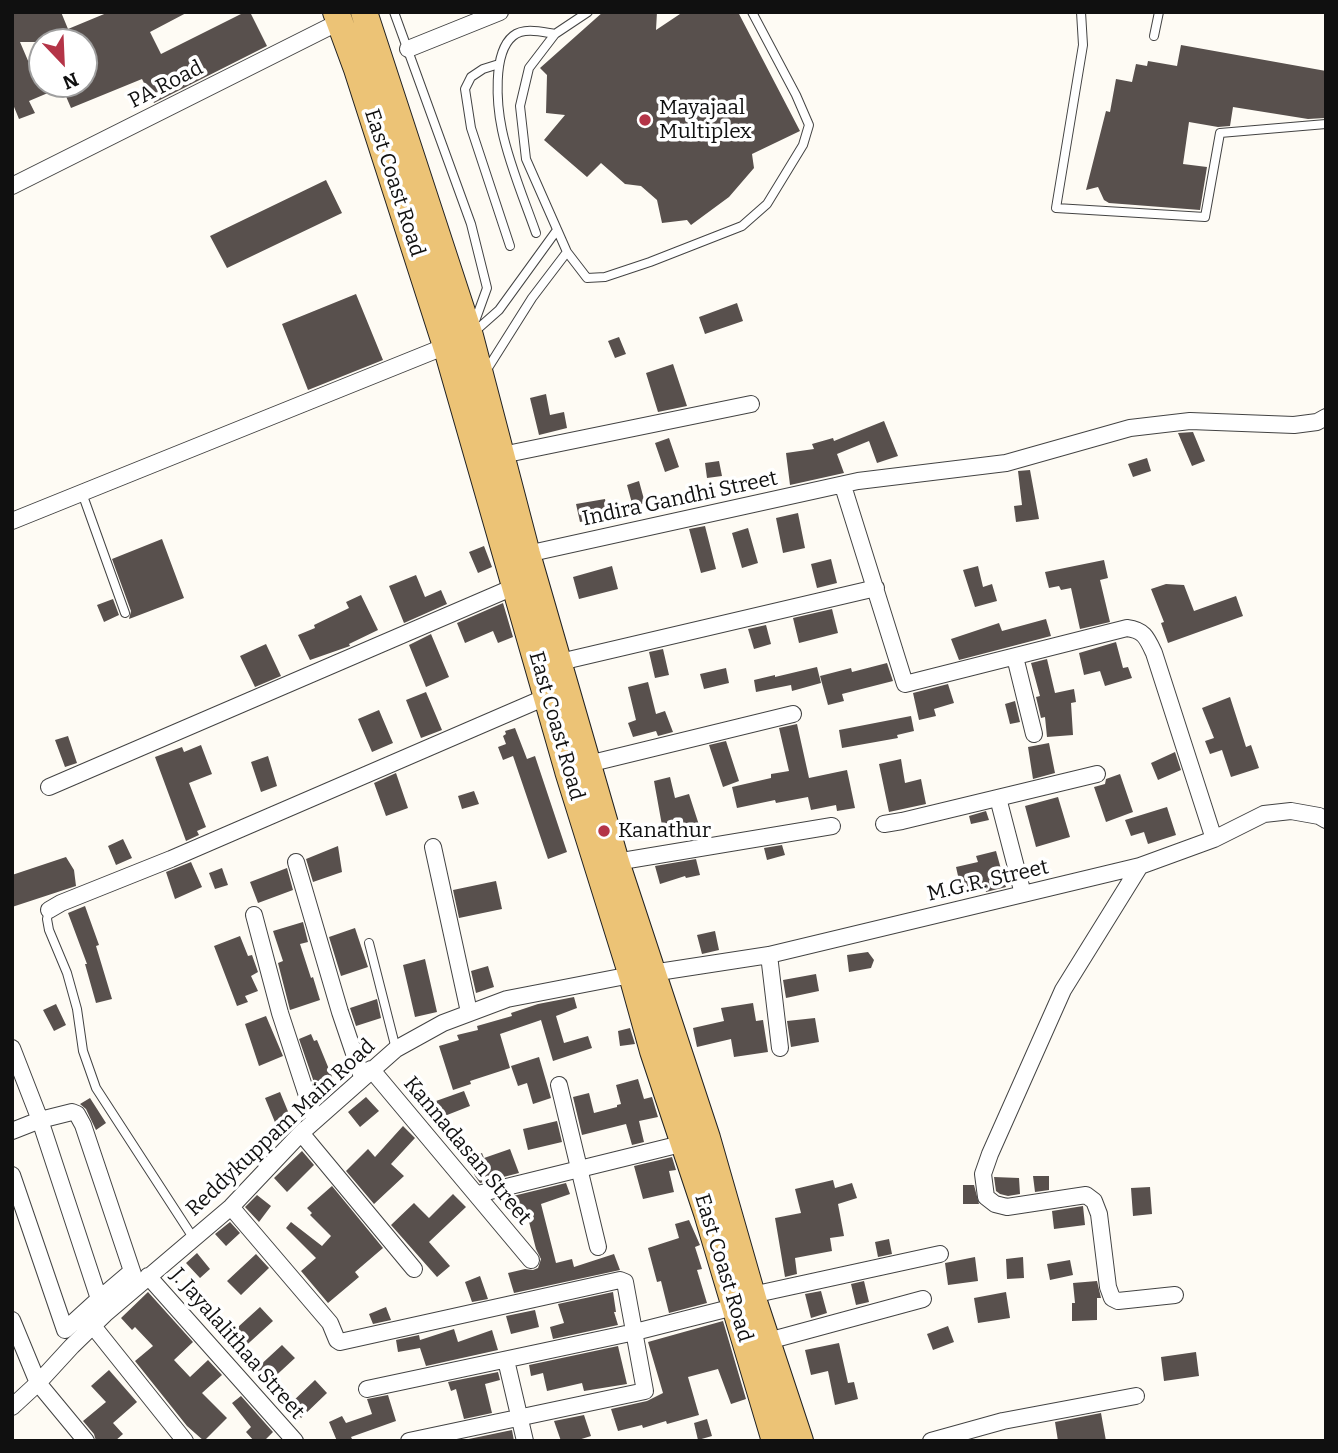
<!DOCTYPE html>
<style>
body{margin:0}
#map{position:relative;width:1338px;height:1453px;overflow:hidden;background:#fefbf4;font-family:Bitter,serif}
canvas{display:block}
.frame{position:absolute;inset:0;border:14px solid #101010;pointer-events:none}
.north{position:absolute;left:28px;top:28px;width:70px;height:70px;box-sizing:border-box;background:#fff;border:2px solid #9f9f9f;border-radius:50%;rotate:157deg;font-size:19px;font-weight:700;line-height:28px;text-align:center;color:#101010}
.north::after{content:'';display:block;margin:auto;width:24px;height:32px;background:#b43447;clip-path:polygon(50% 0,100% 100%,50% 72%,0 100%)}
</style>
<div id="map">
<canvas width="1338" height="1453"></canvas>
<div class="frame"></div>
<div class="north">N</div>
</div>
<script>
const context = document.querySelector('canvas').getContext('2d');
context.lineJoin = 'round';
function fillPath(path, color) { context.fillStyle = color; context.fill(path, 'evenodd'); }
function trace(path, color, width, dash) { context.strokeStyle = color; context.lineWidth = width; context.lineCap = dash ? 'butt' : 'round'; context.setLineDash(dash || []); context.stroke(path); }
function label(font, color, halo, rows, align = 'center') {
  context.font = font + ' Bitter,serif'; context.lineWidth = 7; context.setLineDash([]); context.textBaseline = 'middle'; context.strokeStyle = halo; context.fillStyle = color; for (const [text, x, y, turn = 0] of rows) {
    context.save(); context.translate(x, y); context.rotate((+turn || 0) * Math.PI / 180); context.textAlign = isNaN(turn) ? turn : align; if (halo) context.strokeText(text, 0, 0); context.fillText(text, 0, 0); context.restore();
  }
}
const building = new Path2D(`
 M12,12H61L68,29L109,12H188L150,32L161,54L245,12H250L267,46L154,103L142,79L71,108L62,87L29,101L35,113L19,119L12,102ZM20,42H84V84H38Z
 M603,12H657L656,30L683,12H738L800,131L752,154L754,168L729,197L691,225L687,220L662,223L657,200L641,186L625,184L601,163L587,177L544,140L565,115L546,113L547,75L540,68Z
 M1181,45L1326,71L1325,118L1308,119L1233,107L1230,126L1218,127L1189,122L1183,164L1207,167L1200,210L1109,203L1104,200L1098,187L1086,190L1106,111L1110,112L1116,79L1132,82L1136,64L1147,66L1148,61L1177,66Z
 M326,180L342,213L227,268L210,236Z
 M356,294L383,360L308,390L282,324Z
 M737,303L743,321L705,334L699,317Z
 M619,337L626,354L615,358L608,341Z
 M673,364L687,406L658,412L646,373Z
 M546,394L550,415L564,412L567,428L539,435L530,398Z
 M884,421L898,456L877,463L869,441L837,454L844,473L790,485L786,453L814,449L812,444L833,438L834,441Z
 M1193,432L1205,461L1192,466L1178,433Z
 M669,438L679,467L665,472L655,443Z
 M1147,458L1151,471L1133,477L1128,464Z
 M719,461L722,476L707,478L705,463Z
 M1030,470L1039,519L1016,522L1014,506L1022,505L1018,471Z
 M639,481L645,503L633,507L627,485Z
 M605,499L608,517L580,522L576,504Z
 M798,513L805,548L783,553L776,518Z
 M705,526L716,569L701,573L689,529Z
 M748,528L758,563L742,568L732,533Z
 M162,539L184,598L129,619L131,611L112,559Z
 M484,546L492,567L478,573L469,552Z
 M831,559L837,583L817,588L811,564Z
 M1104,560L1108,578L1100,580L1110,622L1080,629L1071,588L1061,590L1059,586L1049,588L1045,572Z
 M612,566L618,589L579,599L573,577Z
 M978,566L983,587L992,584L997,601L975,607L963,570Z
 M416,575L425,597L441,590L447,604L404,623L389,586Z
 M1166,584L1184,585L1194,611L1236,596L1243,616L1168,643L1161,623L1164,622L1151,589Z
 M361,595L378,630L349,644L350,646L310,660L298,635L315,628L314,625L349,608L346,602Z
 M113,599L119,615L104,622L97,605Z
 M503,603L513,637L498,643L493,631L465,643L457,623Z
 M832,609L838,633L799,643L793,618Z
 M1046,619L1051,636L959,660L951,639L999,623L1002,631Z
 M766,625L771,644L754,649L748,629Z
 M431,634L449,677L426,687L409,645Z
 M1116,642L1123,668L1128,667L1132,678L1105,686L1100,671L1084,675L1079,653Z
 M266,644L281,676L255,687L240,656Z
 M663,649L669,675L655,678L649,652Z
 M1047,659L1055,693L1074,689L1076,702L1071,703L1073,735L1047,737L1045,717L1041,718L1036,697L1040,696L1031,663Z
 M887,663L893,681L842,694L844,701L828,705L820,676L851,668L852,672Z
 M817,667L821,683L792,691L791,685L756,692L754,680L775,675V677Z
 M726,668L729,683L704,689L700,674Z
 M648,682L656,714L665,711L673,732L658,736L656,731L633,737L628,723L636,720L628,687Z
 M948,684L954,703L934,709L936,716L919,720L913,693Z
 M426,692L442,730L421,738L406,700Z
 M1230,697L1246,747L1251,745L1259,768L1231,777L1222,750L1210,754L1205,741L1214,738L1202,708Z
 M1015,701L1020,722L1010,724L1005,704Z
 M379,710L393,743L372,752L358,719Z
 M911,716L914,731L897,735L898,738L842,748L839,730Z
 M797,724L809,778L847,770L855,808L837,811L836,805L811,810L808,797L776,803L775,800L737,808L732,787L771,778V774L789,771L779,728Z
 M515,728L527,759L535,756L567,852L548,859L513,756L503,760L498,747L506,744L503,736L506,734L505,731Z
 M68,736L77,763L65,767L55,740Z
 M726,741L739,781L723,787L709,745Z
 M1049,743L1055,773L1033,779L1028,747Z
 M201,745L212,774L189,783L206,827L197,831L199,835L186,841L155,757L182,747L184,752Z
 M1175,752L1181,770L1158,780L1151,763Z
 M268,756L277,786L261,792L251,762Z
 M901,759L905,783L921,779L926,804L889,812L879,764Z
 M396,773L408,808L386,816L374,783Z
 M1120,774L1133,812L1106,822L1094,787L1105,784L1106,779Z
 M670,777L675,798L689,794L699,825L663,831L654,781Z
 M474,791L479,804L462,809L458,796Z
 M1058,797L1070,837L1036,847L1025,806Z
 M1167,807L1176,835L1148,844L1144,832L1131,836L1125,820Z
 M986,811L989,820L971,824L969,816Z
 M123,839L132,858L116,865L108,846Z
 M782,845L785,855L767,860L764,848Z
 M338,846L342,872L313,882L306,859Z
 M996,851L1006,887L986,892L984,884L961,889L956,867L978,862L976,856Z
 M66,857L74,870L76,886L12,907V875Z
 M696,859L700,875L686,878L685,876L660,884L655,866Z
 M191,862L202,887L175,899L166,872Z
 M222,868L228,885L215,889L209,873Z
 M287,868L293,890L258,903L250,882Z
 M496,881L502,909L459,918L453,890Z
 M85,906L99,945L96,946L112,999L96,1003L85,964H87L68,913Z
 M303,922L308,942L300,944L311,978L313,977L320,1000L290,1010L278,963L283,961L273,931Z
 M355,928L368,967L341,976L329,937Z
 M715,931L719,950L702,954L697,935Z
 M240,936L248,956L252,955L258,972L251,976L258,991L245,996L248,1002L237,1006L214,946Z
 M868,952L874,960L871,968L849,972L847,955Z
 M425,959L437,1012L415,1017L403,965Z
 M488,966L494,987L476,993L471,971Z
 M816,974L819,991L786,998L783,980Z
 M574,997L577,1008L556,1016L564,1043L588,1036L592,1048L553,1061L541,1020L500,1034L510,1068L470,1081L471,1084L453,1090L439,1046L459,1040L457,1035L478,1030L477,1026L512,1016L511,1013L538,1004Z
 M377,999L381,1018L356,1026L350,1008Z
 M753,1003L756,1021L763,1020L768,1052L734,1057L731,1039L697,1047L693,1028L724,1021L721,1008Z
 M56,1004L66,1025L54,1031L43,1010Z
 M266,1016L283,1056L259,1066L245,1024Z
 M815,1018L819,1042L791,1047L787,1021Z
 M630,1028L635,1044L620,1046L618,1031Z
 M311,1034L314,1041L317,1040L333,1079L329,1080L331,1086L318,1094L299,1039Z
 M539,1057L551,1098L533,1104L527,1083L518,1086L511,1066Z
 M638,1079L644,1099L652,1097L658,1117L639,1121L644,1142L632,1145L626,1124L582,1135L573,1097L589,1093L594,1113L617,1107V1105L621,1104L616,1085Z
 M464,1091L470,1106L442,1117L436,1101Z
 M280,1092L294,1126L279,1132L265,1098Z
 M366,1097L379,1111L360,1127L348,1112Z
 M90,1098L106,1123L96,1130L86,1109L80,1104Z
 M557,1121L562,1142L528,1150L523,1129Z
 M403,1126L415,1138L391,1164L404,1176L374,1204L346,1171L368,1149L375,1157Z
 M510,1149L519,1173L480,1183L475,1176L468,1159L482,1153L484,1158Z
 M302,1151L314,1165L287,1192L274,1178Z
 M672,1157L676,1170L669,1171L674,1192L643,1199L634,1166Z
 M1033,1176H1049V1190L1035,1192Z
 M994,1177L1019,1178L1020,1194L1008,1196L1000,1194L996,1191Z
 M833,1180L835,1188L852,1183L857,1198L838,1204L844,1236L830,1238L832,1251L795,1258L797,1274L785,1277L775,1218L801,1213L795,1189Z
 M566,1183L570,1194L541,1204L556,1263L572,1259L574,1267L614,1254L620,1270L514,1293L508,1273L525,1269L533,1270L538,1268L541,1259L536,1249L527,1214L512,1219L505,1198Z
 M963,1185H974L979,1204H963Z
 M332,1186L383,1248L355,1272L359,1277L328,1303L301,1271L316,1258L286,1228L291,1222L322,1246L331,1236L310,1215L312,1213L307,1208Z
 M1150,1187L1152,1214L1133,1216L1131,1188Z
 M453,1194L466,1207L429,1242L450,1266L437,1277L391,1225L414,1203L429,1218Z
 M257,1195L271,1206L259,1222L245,1207Z
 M1083,1206L1085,1225L1054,1229L1052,1211Z
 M689,1220L700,1245L695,1247L702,1269L697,1270L707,1303L669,1313L661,1281L657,1282L648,1248L679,1238L675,1224Z
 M230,1222L240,1233L226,1246L215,1234Z
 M889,1239L892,1254L878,1257L875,1242Z
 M197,1253L210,1269L200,1278L186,1263Z
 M256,1254L269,1268L241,1295L227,1281Z
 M975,1257L978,1281L948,1285L945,1263Z
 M1023,1257L1024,1278L1007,1279L1006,1259Z
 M1070,1260L1073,1275L1050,1280L1047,1264Z
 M480,1276L488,1299L472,1302L465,1282Z
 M864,1281L869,1302L856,1305L851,1284Z
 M1097,1281L1101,1298H1097V1320L1072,1321V1303H1075L1073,1283Z
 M821,1291L827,1313L811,1318L805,1294Z
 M148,1292L193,1342L174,1360L190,1377L208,1360L222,1375L202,1393L227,1418L204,1441L187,1426L135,1361L153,1346L135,1327L132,1330L121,1318Z
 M613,1292L616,1312H614L618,1325L553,1339L550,1327L564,1323L558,1304Z
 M1006,1292L1010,1318L978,1323L974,1298Z
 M260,1307L273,1321L240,1351L227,1337Z
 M386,1307L391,1320L373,1324L369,1314Z
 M535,1310L539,1327L511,1334L506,1316Z
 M723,1321L746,1399L731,1404L718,1369L688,1377L699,1415L667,1424L666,1421L643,1428L642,1425L618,1431L611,1409L647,1401L663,1393L648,1342Z
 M948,1326L954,1342L933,1350L927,1334Z
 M454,1329L458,1342L492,1330L498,1350L426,1366L420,1348L398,1352L396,1340L419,1335L420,1340Z
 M839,1343L848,1383L854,1382L858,1399L835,1405L828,1371L811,1375L805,1350Z
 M282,1345L295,1358L269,1382L256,1369Z
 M618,1346L627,1384L584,1391L582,1383L547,1391L543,1373L531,1376L529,1365Z
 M1196,1352L1199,1376L1164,1381L1161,1357Z
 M109,1370L137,1402L113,1423L123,1434L115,1441H96L94,1434L83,1421L106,1402L91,1386Z
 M498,1372L500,1380L485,1384L492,1413L464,1419L456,1389L451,1391L448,1382Z
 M315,1380L327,1393L301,1418L289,1405Z
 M388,1395L396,1421L351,1437L353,1441H337L329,1422L342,1416L346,1423L372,1414L367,1399Z
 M241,1396L273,1432L264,1441H254L246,1432L251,1427L232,1403Z
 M1101,1413L1106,1441H1058L1055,1422Z
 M584,1415L591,1436L575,1441H561L554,1421Z
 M707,1419L712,1436L698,1440L694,1423Z
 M512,1430L514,1441H464V1440Z`);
const service = new Path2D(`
 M394,12L471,224L487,288L474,324
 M588,12L555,34L529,68L520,106L526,159L567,252L587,278L605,277L650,262L742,226L767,204L803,145L809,125L796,95L752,12
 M1081,12L1083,45L1056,208L1205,217L1220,133L1326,124
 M1154,36L1159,12
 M499,64L483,69L471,77L465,89L471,128L510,246
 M536,233C524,199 509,164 502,130C497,106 492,53 513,36C524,27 542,32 555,34
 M473,333L499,310L557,230
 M486,371L532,298L567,252
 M82,493L125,613
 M49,910L47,919L49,930L67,973L77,1009L83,1051L96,1088L194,1239
 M369,943L396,1049`);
const minor = new Path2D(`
 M408,49L500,12
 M12,186L339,22
 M502,455L751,404
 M843,486L905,684L1127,628C1144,630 1147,638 1154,653L1214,839
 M12,521L451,344
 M527,554L858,481L1006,463L1130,428L1190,421L1294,425L1317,422L1326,417
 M1015,657L1034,734
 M560,662L876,588
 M588,764L793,714
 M49,787L516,586
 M998,798L1023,894
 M884,824L902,821L1097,774
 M433,847L469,1012
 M296,862L340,1012L362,1077
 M616,862L832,826
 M1140,866L1063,990L990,1154L983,1174L986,1197L995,1204L1007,1207L1086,1195L1094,1201L1099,1214L1108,1287L1112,1298L1118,1301L1175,1295
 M49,910L61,903L171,859L546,697
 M254,915L280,1013L315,1120
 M769,955L780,1048
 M652,973L769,955L1140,866L1214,839L1264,814L1291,811L1319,816L1326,820
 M12,1048L40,1120L99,1299L65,1330L12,1175
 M371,1069L531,1260
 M559,1085L598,1247
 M12,1131L40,1120L72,1112L77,1114L83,1125L137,1286
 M301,1133L414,1269
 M478,1194L685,1143
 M231,1207L330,1323L337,1340L340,1342L620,1280L625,1282L645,1391L409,1441
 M148,1276L295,1441
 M752,1295L940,1254
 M102,1305L99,1299L132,1271
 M12,1320L38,1383L86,1441
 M93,1326L185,1441
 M768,1341L923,1299
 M506,1360L525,1441
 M367,1389L635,1332L734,1307
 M12,1407L38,1383L72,1346L105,1314L231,1207L301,1133L396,1049L443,1023L507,999L631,975
 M931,1441L1003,1421L1136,1396`);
const primary = new Path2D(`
 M336,12L357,69L447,349L568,771L633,979L653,1051L707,1213L775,1441
 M364,12L470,336L527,554L616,862L707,1138L754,1302L800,1441`);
const markers = [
 [645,120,7,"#b43447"],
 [604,831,7,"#b43447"]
];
const streetNames = [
 ["PA Road",166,85,-27],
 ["East Coast Road",394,183,72],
 ["Indira Gandhi Street",680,499,-12],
 ["East Coast Road",556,726,74],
 ["M.G.R. Street",988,881,-13],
 ["Reddykuppam Main Road",281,1128,-43],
 ["Kannadasan Street",467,1151,50],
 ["East Coast Road",723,1268,73],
 ["J. Jayalalithaa Street",237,1344,49]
];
const poiNames = [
 ["Mayajaal",659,108],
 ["Multiplex",659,132],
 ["Kanathur",618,831]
];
fillPath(building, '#58504d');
trace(service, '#434343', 10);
trace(minor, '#434343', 18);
trace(primary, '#212121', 28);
trace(service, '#fff', 8);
trace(minor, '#fff', 16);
trace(primary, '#ecc376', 26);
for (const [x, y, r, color] of markers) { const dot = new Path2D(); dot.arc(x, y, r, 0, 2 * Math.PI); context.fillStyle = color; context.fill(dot); trace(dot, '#fff', 2.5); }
label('21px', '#101010', '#fff', streetNames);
label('21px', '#101010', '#fff', poiNames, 'left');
</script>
